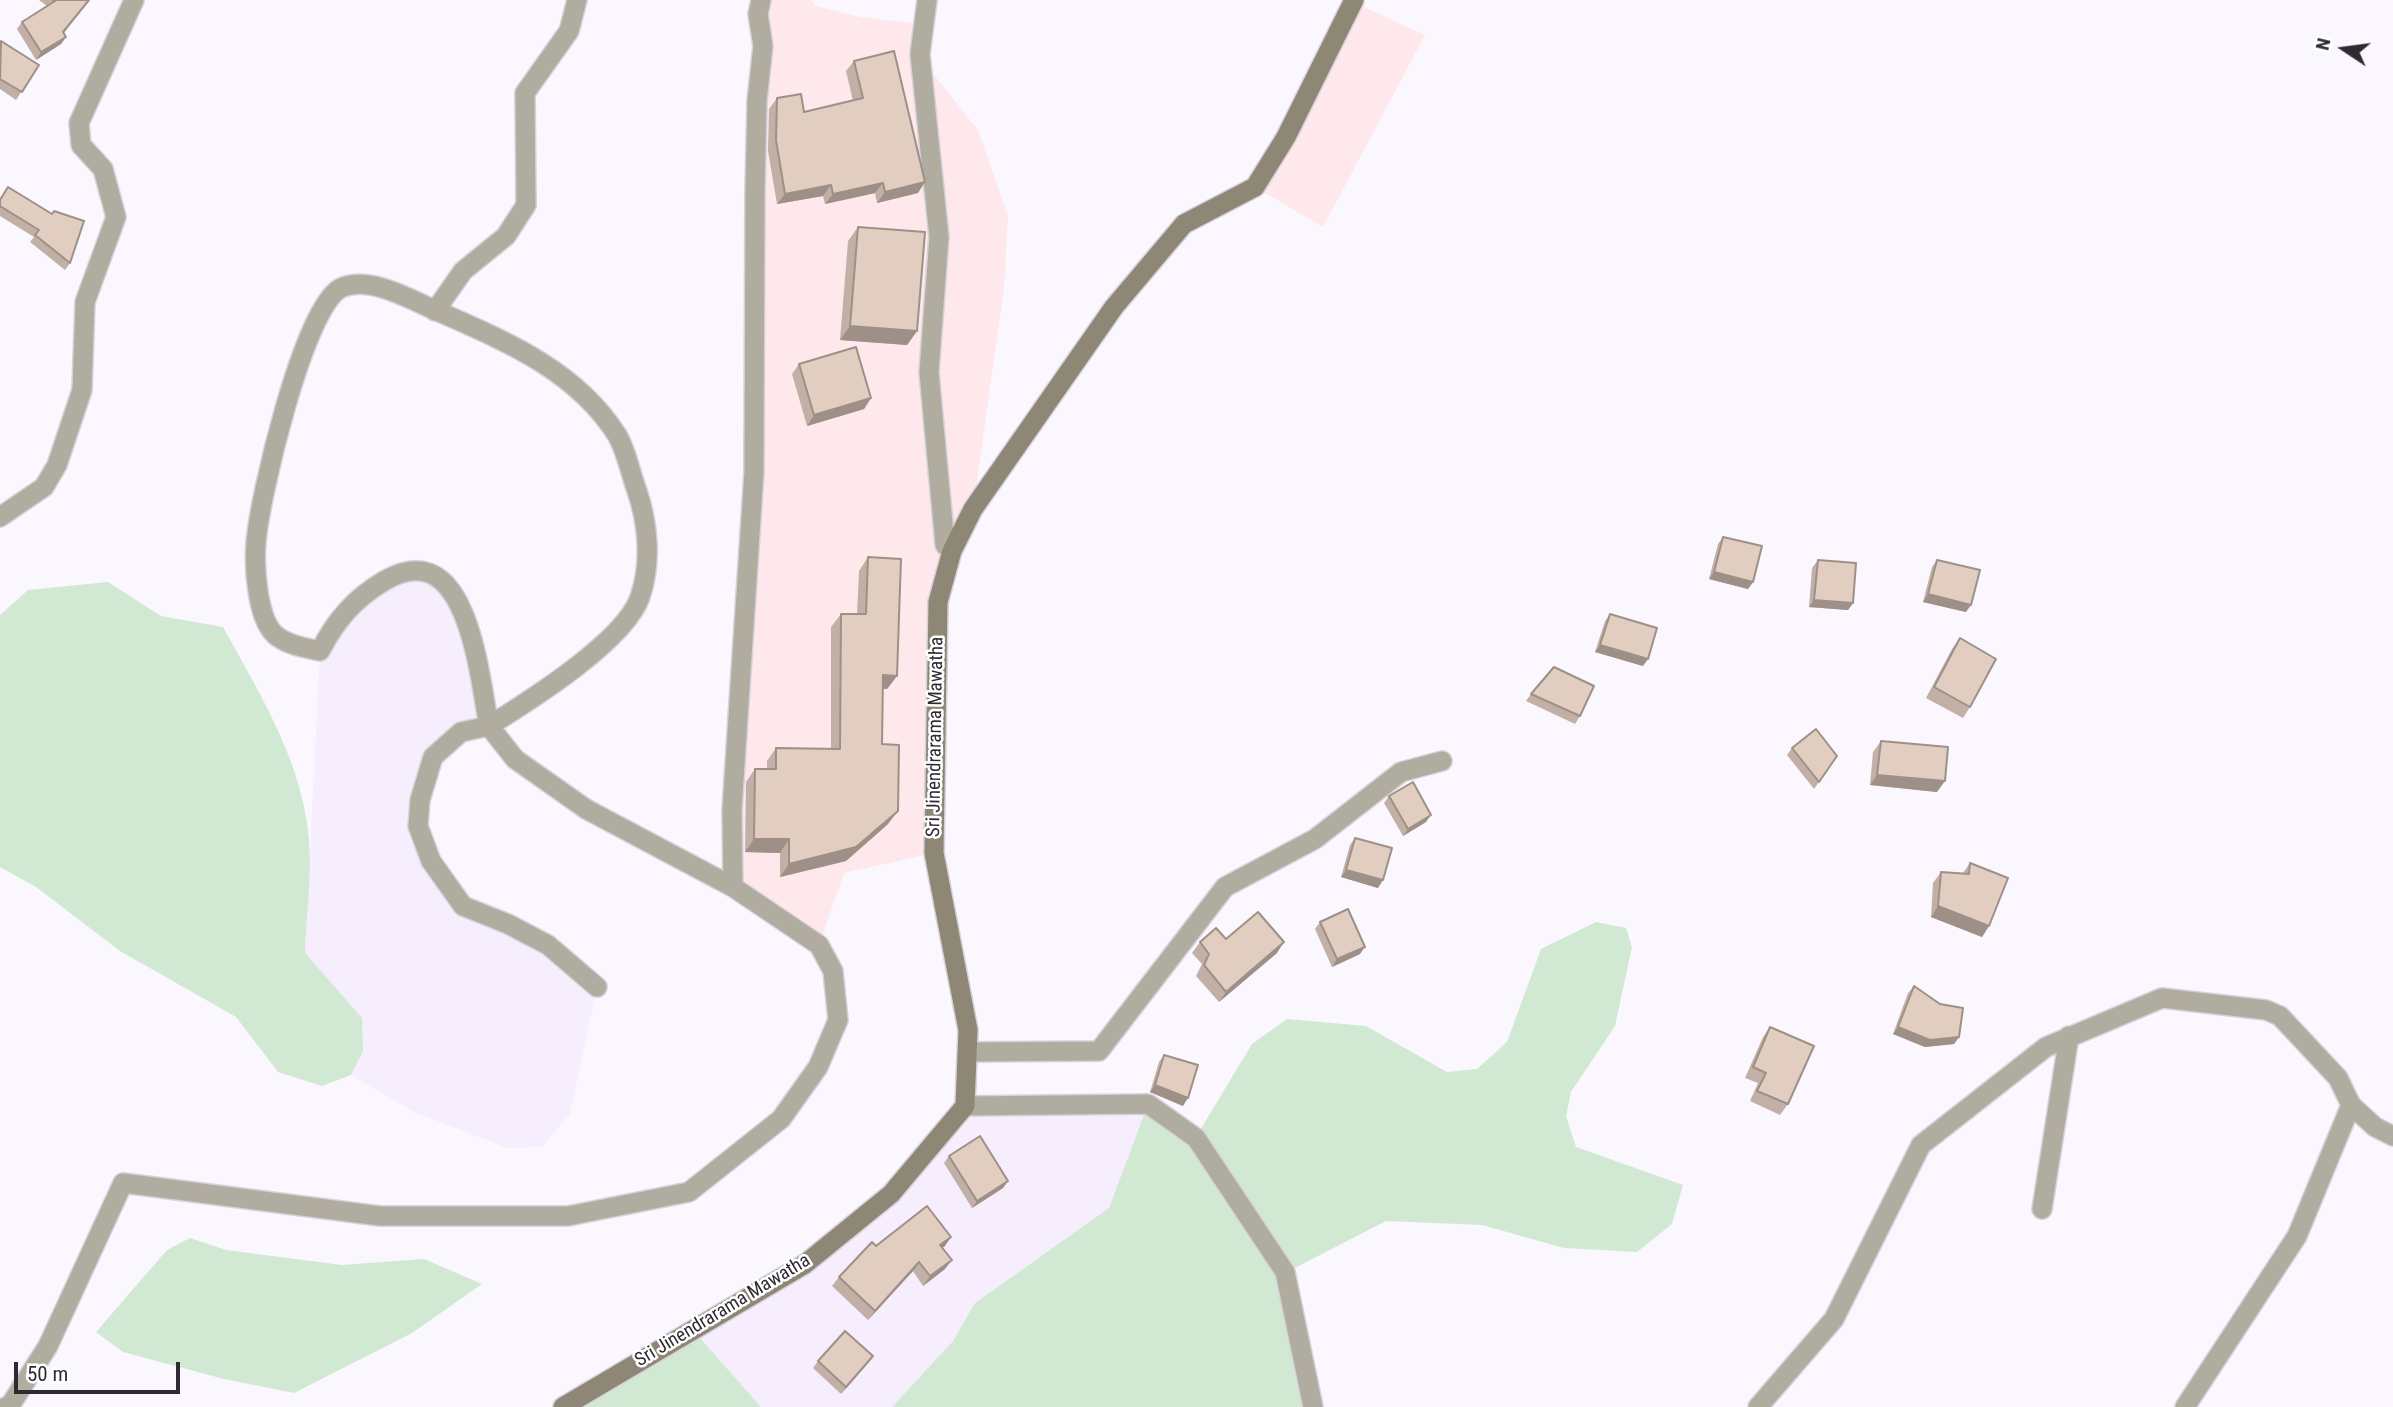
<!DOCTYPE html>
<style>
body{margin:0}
#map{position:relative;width:2393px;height:1407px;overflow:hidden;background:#fbf7fe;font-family:"Roboto Condensed",sans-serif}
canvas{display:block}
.north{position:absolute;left:2309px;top:14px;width:70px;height:70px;-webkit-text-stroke:5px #fff;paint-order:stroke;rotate:283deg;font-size:19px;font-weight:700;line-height:28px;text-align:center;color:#2e2a31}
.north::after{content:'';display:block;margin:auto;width:24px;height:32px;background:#2e2a31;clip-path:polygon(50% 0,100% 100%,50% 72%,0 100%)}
.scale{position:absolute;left:14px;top:1362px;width:166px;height:32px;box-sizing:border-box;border:4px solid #2e2a31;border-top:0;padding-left:9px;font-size:21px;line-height:24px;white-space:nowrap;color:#2e2a31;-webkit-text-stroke:5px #fff;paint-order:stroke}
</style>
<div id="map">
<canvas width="2393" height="1407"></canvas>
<div class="north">N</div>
<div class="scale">50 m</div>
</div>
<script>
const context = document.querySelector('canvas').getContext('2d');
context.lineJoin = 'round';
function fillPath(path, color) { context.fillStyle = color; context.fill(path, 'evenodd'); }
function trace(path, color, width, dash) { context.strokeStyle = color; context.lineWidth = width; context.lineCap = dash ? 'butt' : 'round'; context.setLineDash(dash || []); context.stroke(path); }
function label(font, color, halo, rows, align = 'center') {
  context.font = font + ' "Roboto Condensed",sans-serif'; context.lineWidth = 5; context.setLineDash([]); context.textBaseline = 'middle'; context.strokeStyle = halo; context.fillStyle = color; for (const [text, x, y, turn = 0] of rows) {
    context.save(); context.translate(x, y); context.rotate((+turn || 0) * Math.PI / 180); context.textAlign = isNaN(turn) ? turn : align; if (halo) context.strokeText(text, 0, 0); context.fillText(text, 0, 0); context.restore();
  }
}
const built = new Path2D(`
 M416,570L452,592L489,726L433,757L418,827L463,906L508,924L597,987L570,1114L542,1147L508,1148L416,1113L351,1075L363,1051L305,953L320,651L332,629Z
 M1148,1104L1109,1208L975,1303L953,1341L892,1407H761L693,1330L891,1194L965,1106Z`);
const industrial = new Path2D(`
 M761,0H811L815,6L860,17L930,25L927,66L978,130L1008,216L1004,288L973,509L938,602L934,853L844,873L819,945L731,873L754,472Z
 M1355,3L1425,35L1323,227L1255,187Z`);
const green = new Path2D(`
 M108,582L161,616L223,627C260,694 303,763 309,840C312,877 306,916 305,953L362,1018L363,1051L351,1075L322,1086L278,1072L236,1017L120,951L36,887L0,867V615L28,590Z
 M1596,922L1626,928L1632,947L1615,1026L1571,1092L1566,1116L1576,1147L1683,1185L1672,1224L1637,1252L1564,1248L1482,1225L1386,1221L1285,1273L1313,1407H892L953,1341L975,1303L1109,1208L1148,1104L1196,1137L1252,1044L1287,1019L1366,1026L1447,1072L1477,1069L1507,1042L1541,949Z
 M190,1238L226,1250L342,1265L424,1259L482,1284L412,1333L294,1393L224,1379L123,1352L96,1332L167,1250Z
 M693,1330L761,1407H563Z`);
const minor = new Path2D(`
 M927,0L920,54L939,237L929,372L945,545L952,551
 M435,311L463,271L506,236L526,205L525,93L569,31L577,0
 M0,517L44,487L57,465L82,390L85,302L116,217L103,169L81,145L79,123L134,0
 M733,887L732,810L754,472L755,191L757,101L763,46L758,14L761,0
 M968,1052L1099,1051L1225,887L1315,839L1401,772L1442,761
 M965,1106L1148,1104L1196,1138L1285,1272L1313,1407
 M2042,1209L2069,1036
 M6,1407L11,1404L48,1346L123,1183L380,1216H568L689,1192L781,1119L818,1067L838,1020L833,971L819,945L733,887L586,809L515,759L489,726C529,701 625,641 640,597C652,562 648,522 636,488C630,471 626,450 617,435C576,370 505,341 437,311C411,300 370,275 341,288C304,306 259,499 256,543C254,567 257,623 278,637C290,646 307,648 320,651C336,620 354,599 384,581C468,531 479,676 489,726L461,732L433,757L420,800L418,826L431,861L463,906L508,924L548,945L597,987
 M1758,1407L1834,1319L1921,1145L2046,1047L2162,998L2266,1010L2280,1016L2338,1078L2351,1105L2375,1127L2393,1136
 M2185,1407L2297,1236L2351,1105`);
const secondary = new Path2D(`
 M563,1407L805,1264L891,1194L965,1106L968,1030L934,853L938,602L952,551L973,509L1114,307L1184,224L1255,187L1286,137L1354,0`);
const wall = new Path2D(`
 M39,0H89L64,33L66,37L61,44L36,60L17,29L22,22L47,6Z
 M0,42L39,65L16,100L0,89Z
 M854,61L918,193L877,203L875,193L825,204L823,196L777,204L768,151L769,109L777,98L804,112L853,101L846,71Z
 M8,187L52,214L70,263L65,270L30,242L34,237L0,216V199Z
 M858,227L917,331L907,345L840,340L848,241Z
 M799,364L871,398L864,409L807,426L792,374Z
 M1723,537L1753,582L1748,589L1709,579L1718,544Z
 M868,557L897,676L887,689H883L882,744L888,824L846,861L780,877V853L745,852L746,782L755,769H767V761L776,748L831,749V627L841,614H857L859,571Z
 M1818,560L1853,603L1848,610L1809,607L1812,568Z
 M1937,560L1966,612L1923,602L1932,567Z
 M1610,614L1643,666L1595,652L1605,621Z
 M1960,638L1970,707L1963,718L1926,698L1952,649Z
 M1531,694L1580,716L1575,724L1526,701Z
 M1881,741L1937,792L1870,785L1873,752Z
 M1792,748L1837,756L1814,789L1787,755Z
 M1389,796L1426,822L1403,836L1384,803Z
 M1355,838L1378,888L1341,877L1350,845Z
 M1970,863L1989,926L1982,937L1931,917L1933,883L1941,872L1963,873Z
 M1320,922L1360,954L1332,967L1315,929Z
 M1226,939L1277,953L1219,1002L1196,976L1202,964L1192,953L1200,942Z
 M1914,986L1959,1037L1954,1044L1925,1047L1893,1034L1908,993Z
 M1770,1027L1788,1104L1780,1115L1750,1101L1758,1083L1745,1078L1763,1037Z
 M1164,1055L1183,1106L1150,1092L1159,1062Z
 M949,1156L1008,1181L1003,1188L972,1208L944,1163Z
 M876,1246H945L942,1248L945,1269L923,1286L913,1271L868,1320L832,1286L839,1277Z
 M873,1356L841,1394L813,1368L818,1361Z`);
const shadedWall = new Path2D(`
 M66,37L61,44L36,60L41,52Z
 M925,182L918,193L877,203L885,192Z
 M883,183L875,193L825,204L833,194Z
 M831,185L823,196L777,204L785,194Z
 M850,326L917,331L907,345L840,340Z
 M871,398L864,409L807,426L814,415Z
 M1714,572L1753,582L1748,589L1709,579Z
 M1928,594L1971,605L1966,612L1923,602Z
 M1814,600L1853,603L1848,610L1809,607Z
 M1600,645L1648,659L1643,666L1595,652Z
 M883,675L897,676L887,689L874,688Z
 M1877,775L1945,781L1937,792L1870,785Z
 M898,811L888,824L846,861L780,877L789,864Z
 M1431,815L1426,822L1403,836L1408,829Z
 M754,839H789L780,853L745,852Z
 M1346,870L1383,880L1378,888L1341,877Z
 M1938,906L1989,926L1982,937L1931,917Z
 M1284,942L1277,953L1219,1002L1226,992Z
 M1365,947L1360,954L1332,967L1337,959Z
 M1898,1027L1959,1037L1954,1044L1925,1047L1893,1034Z
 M1155,1085L1188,1098L1183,1106L1150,1092Z
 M1008,1181L1003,1188L972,1208L977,1201Z
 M951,1237L945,1246L934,1254L940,1245Z
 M952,1260L945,1269L923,1286L930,1276Z
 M919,1262L913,1271L868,1320L875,1311Z
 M873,1356L868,1363L841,1394L846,1387Z`);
const building = new Path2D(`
 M53,0H89L63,32L66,37L41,52L22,22L55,1Z
 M1,41L39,65L22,92L0,79Z
 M894,51L925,182L885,192L883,183L833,194L831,185L785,194L776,140L777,98L801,94L804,112L863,98L854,61Z
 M8,187L52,214L54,211L84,221L70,263L35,235L39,230L0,206V200Z
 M858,227L925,232L917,331L850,326Z
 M856,347L871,398L814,415L799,364Z
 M1723,537L1762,546L1753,582L1714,572Z
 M868,557L901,559L897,676L883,675L882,744L899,745L898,811L856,847L789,864V839H754L755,769H776V748L840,749L841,614H866Z
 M1818,560L1856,563L1853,603L1814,600Z
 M1937,560L1980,570L1971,605L1928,594Z
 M1610,614L1657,628L1648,659L1600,645Z
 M1960,638L1996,659L1970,707L1934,687Z
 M1554,667L1594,686L1580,716L1531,694Z
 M1816,729L1837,756L1819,782L1792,748Z
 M1881,741L1948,747L1945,781L1877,775Z
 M1413,782L1431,815L1408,829L1389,796Z
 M1355,838L1392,848L1383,880L1346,870Z
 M1970,863L2008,878L1989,926L1938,906L1941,872L1969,874Z
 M1348,909L1365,947L1337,959L1320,922Z
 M1258,912L1284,942L1226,992L1204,965L1209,954L1200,942L1216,928L1226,939Z
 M1914,986L1940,1004L1963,1008L1959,1037L1930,1040L1898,1027Z
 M1770,1027L1814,1046L1788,1104L1757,1091L1766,1073L1753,1067Z
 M1164,1055L1198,1065L1188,1098L1155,1085Z
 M980,1136L1008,1181L977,1201L949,1156Z
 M927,1206L951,1237L940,1245L952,1260L930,1276L919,1262L875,1311L839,1277L872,1242L876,1246Z
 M845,1331L873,1356L846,1387L818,1361Z`);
const streetNames = [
 ["Sri Jinendrarama Mawatha",936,737,-89],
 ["Sri Jinendrarama Mawatha",723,1311,-31]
];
fillPath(built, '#f6edfd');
fillPath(industrial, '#fee8eb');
fillPath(green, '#d1e9d2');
trace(minor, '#d6d2d9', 22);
trace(secondary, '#d6d2d9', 22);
trace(minor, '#b0aca0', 19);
trace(secondary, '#8e8775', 19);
fillPath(wall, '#c2b0a6');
fillPath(shadedWall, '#9e9087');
fillPath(building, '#e2cdc1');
trace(building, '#9e9087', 2);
label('19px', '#2e2a31', '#fff', streetNames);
</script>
